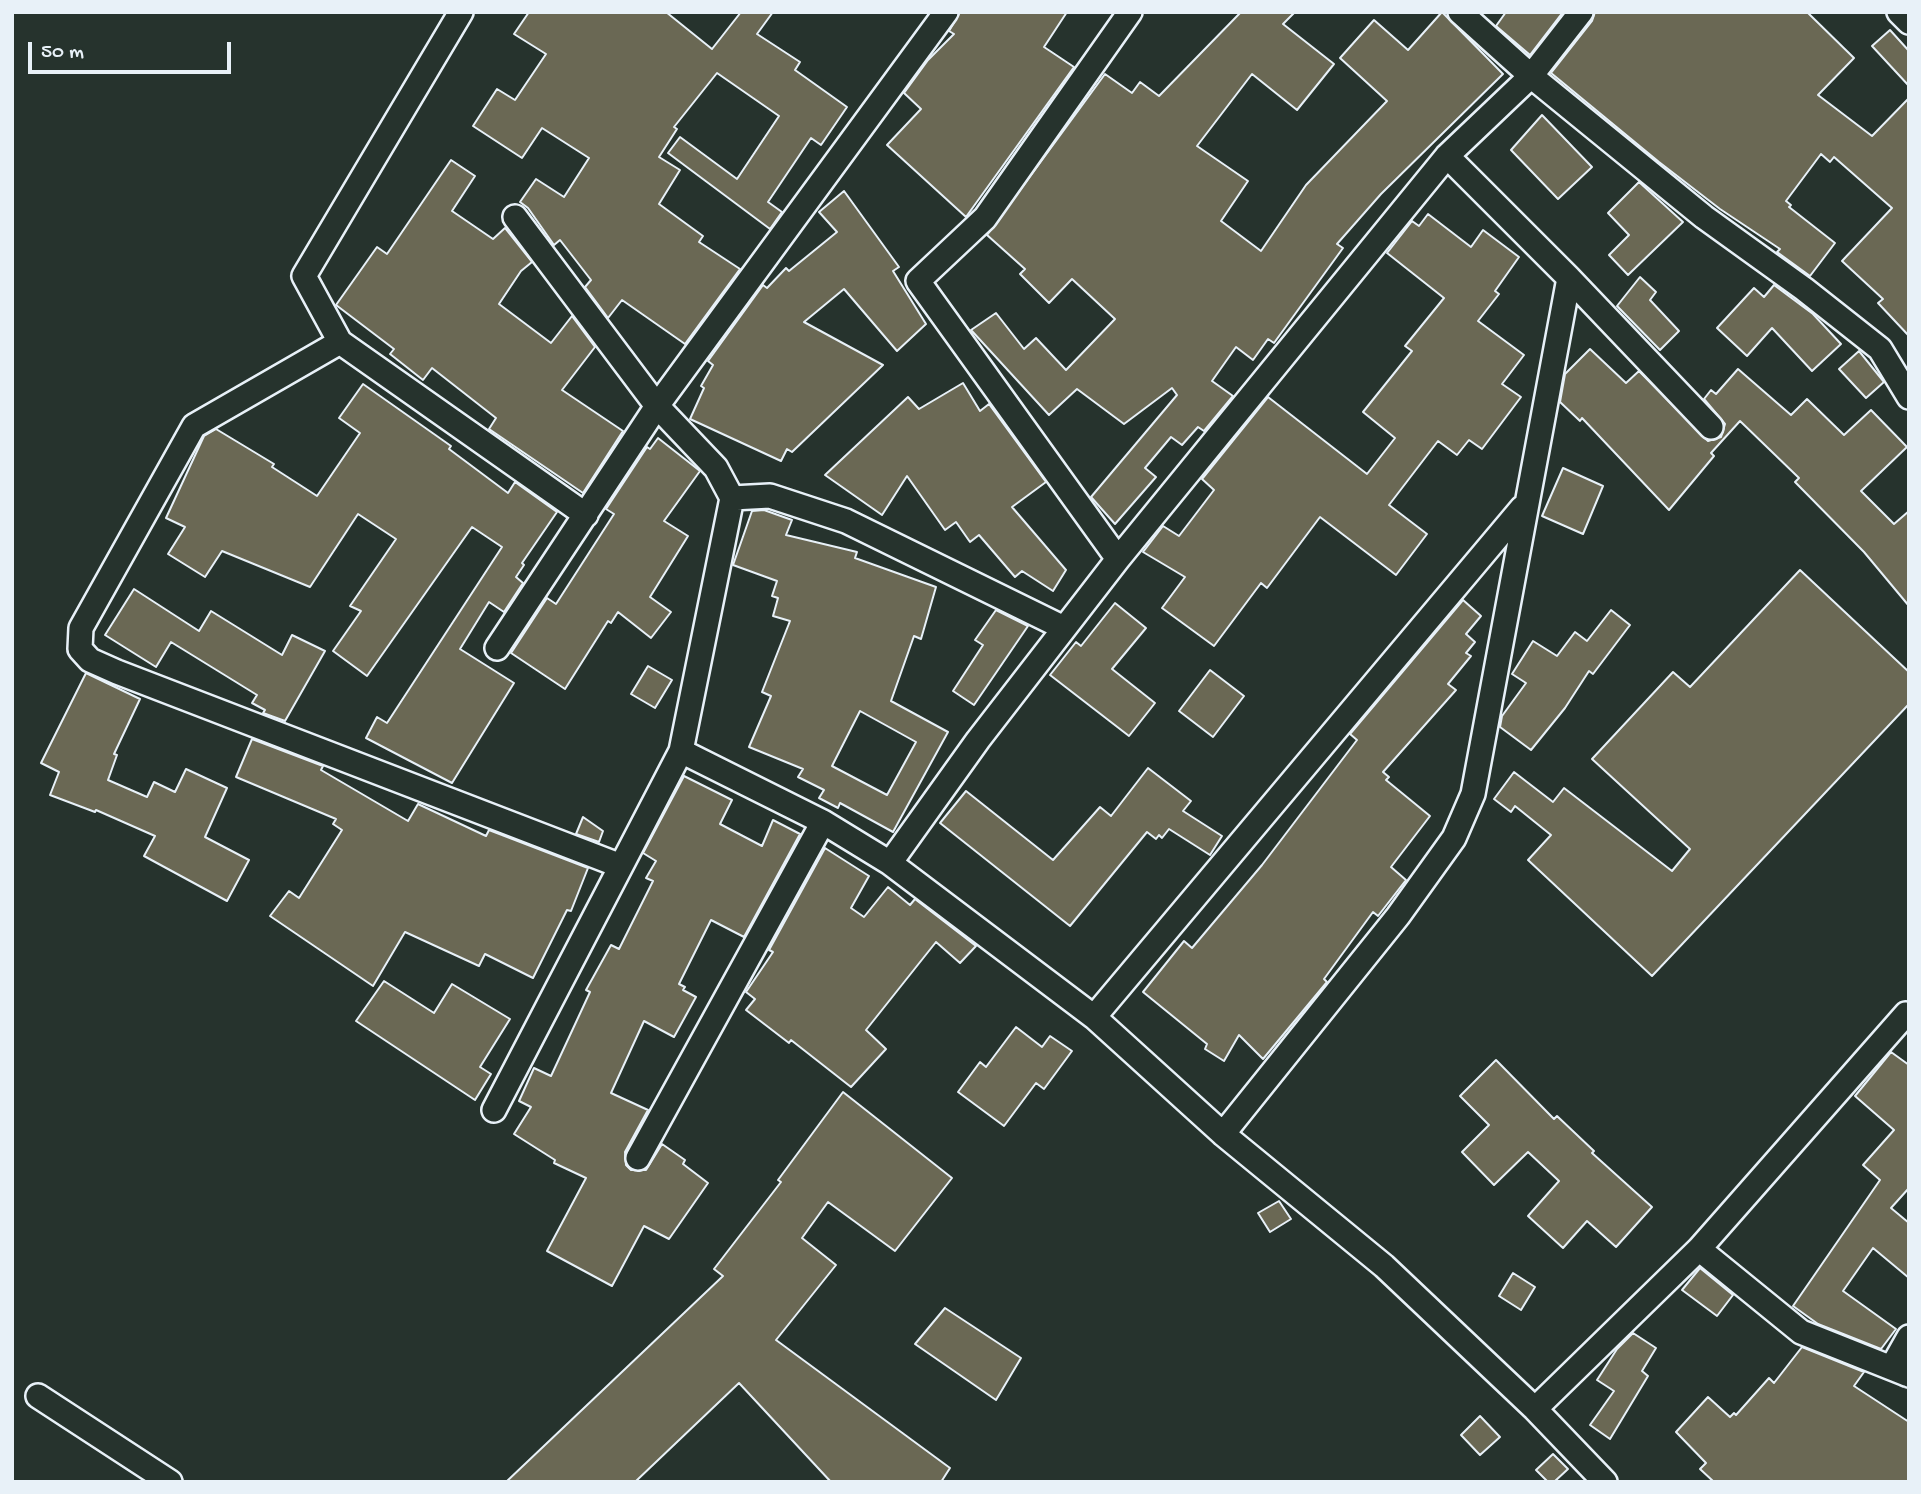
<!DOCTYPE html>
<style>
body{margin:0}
#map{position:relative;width:1921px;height:1494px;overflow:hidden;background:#26332d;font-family:"Gochi Hand",sans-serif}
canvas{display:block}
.frame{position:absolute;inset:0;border:14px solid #e8f1f8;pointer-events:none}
.scale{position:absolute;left:28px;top:42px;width:203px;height:32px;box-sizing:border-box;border:4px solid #e8f1f8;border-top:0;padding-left:9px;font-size:21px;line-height:24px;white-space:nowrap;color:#e8f1f8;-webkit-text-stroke:5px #26332d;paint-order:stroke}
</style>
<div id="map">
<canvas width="1921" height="1494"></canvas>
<div class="frame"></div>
<div class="scale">50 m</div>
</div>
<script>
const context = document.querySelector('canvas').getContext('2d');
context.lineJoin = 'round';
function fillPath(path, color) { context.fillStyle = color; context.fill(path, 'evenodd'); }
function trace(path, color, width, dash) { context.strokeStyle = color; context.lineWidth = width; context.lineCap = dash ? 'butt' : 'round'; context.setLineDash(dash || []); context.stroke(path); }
const building = new Path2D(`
 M529,12H666L712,49L741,12H773L757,34L800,62L795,70L847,107L821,145L811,138L768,202L782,212L770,229L668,153L680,137L737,179L779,116L717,73L674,127L677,129L659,157L680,170L659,204L703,236L699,242L740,269L685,344L622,300L608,318L585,287L591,280L560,240L554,245L528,208L520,202L536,179L564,197L589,158L542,128L522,158L473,126L497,89L515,100L546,54L514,34Z
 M960,12H1067L1044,47L1074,67L966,217L887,145L921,109L904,93L928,60L954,34L949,31Z
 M1241,12H1295L1283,24L1334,64L1297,110L1252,74L1197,146L1248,181L1221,221L1261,251L1306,185L1387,101L1340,58L1374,20L1408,50L1442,12L1503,74L1381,194L1337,244L1343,248L1274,343L1268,339L1253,360L1236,347L1212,381L1233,396L1204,431L1198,427L1182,445L1171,437L1145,468L1156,477L1115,524L1091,497L1177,395L1172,388L1124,424L1077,389L1049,415L971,330L996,313L1024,349L1036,338L1066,370L1115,319L1072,279L1049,303L1020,274L1025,269L987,235L1105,74L1132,93L1140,82L1159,96Z
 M1506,12H1563L1530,55L1496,26Z
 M1595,12H1807L1854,58L1818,95L1872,136L1909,98V336L1878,303L1883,299L1842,261L1892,208L1834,157L1830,162L1821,154L1786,201L1791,205L1789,207L1835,243L1810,276L1777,252L1780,249L1720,209L1659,162L1551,73L1592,21Z
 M1890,30L1909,51V86L1872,46Z
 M1542,115L1592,167L1558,199L1511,150Z
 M451,160L475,176L452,211L493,239L505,228L532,262L521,271L499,304L551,343L572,316L595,347L562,390L623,431L583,493L489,429L496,418L432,368L423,380L390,354L394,349L336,305L377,247L387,254Z
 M1639,182L1683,222L1628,275L1609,255L1629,235L1608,213Z
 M844,191L899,267L893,271L926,324L897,351L844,289L804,322L883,365L792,452L787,449L781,461L690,419L704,388L701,386L713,365L708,361L763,285L767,288L786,268L789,271L837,232L819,212Z
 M1428,214L1471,247L1483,230L1519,257L1495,291L1499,294L1478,321L1524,355L1502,384L1521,397L1482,449L1469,440L1457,455L1438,441L1389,505L1427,534L1396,575L1320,517L1267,588L1261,583L1214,646L1162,608L1185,577L1143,552L1163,526L1179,536L1214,490L1202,479L1268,397L1367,474L1395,438L1363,412L1412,351L1405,346L1444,298L1387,253L1412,221L1419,226Z
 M1640,277L1656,292L1650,300L1679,331L1660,350L1617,306Z
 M1774,285L1813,314L1841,344L1812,371L1772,328L1747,356L1717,328L1754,288L1764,297Z
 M1590,349L1626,383L1639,371L1708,441L1721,437L1725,424L1704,399L1711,390L1716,394L1738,369L1791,415L1807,399L1844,435L1871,410L1907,447L1861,491L1894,524L1909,511V606L1864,552L1795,482L1799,478L1740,421L1711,453L1714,456L1669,510L1582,418L1580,421L1560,402L1565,374Z
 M1859,351L1884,382L1866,398L1839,369Z
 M963,383L980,411L989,404L1046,482L1012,507L1066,570L1053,591L1022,571L1015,577L979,535L970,542L956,522L945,530L907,476L882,515L825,475L908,397L919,409Z
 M363,384L451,446L449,449L508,493L515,482L557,512L522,563L524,565L516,577L523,583L504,612L489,602L460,649L514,683L452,783L366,738L377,717L387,723L502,547L472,527L367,676L333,651L361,611L350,606L396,539L358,514L310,587L222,551L205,577L168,554L185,527L166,518L204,436L216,429L274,464L272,467L317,496L360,433L339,418Z
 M658,438L700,471L664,521L688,536L650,597L671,612L651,638L618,612L611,623L608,621L565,689L511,653L547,598L556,604L614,514L606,509L647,447L650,449Z
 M1563,468L1603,486L1583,534L1542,516Z
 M764,510L792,520L786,535L857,552L855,558L936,587L921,639L914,636L891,701L948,732L893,832L840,803L838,808L819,798L824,790L798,777L803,769L749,747L771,696L762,692L790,621L773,616L778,598L772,596L777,581L733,565L752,511ZM860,711L916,742L887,795L832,766Z
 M1800,570L1909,672V704L1652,976L1528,860L1551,835L1515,806L1511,812L1494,799L1514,772L1553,802L1564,788L1672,871L1690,849L1592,759L1673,672L1690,687Z
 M134,589L199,631L211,611L282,655L292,635L325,651L285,721L263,713L265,710L252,703L257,695L171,642L156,667L105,635Z
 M1463,600L1481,616L1466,634L1475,642L1466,653L1471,656L1448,684L1456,690L1383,772L1389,777L1386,780L1430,816L1391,867L1406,880L1378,916L1373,912L1324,979L1327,982L1263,1059L1239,1035L1224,1061L1205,1049L1207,1044L1143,992L1184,941L1192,948L1262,865L1357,740L1350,734Z
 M1115,603L1146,628L1112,669L1155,703L1129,736L1050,675L1076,642L1081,646Z
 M996,610L1028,626L974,705L953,691L983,645L975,640Z
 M1611,610L1630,625L1593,674L1589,671L1565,708L1531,750L1500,727L1502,716L1526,683L1512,674L1533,641L1557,656L1575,632L1587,641Z
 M648,666L672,680L655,708L631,694Z
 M1210,670L1244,696L1213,737L1179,711Z
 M86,673L140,699L114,754L117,755L108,780L147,797L154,782L175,792L186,769L227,788L205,837L249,860L227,901L144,856L155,836L96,810L95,812L50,795L59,772L41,763Z
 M252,739L323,766L321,770L408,821L418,804L486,836L489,830L588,868L571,911L567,910L533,978L485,954L479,966L405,932L373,986L270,916L289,891L299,898L342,830L333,824L336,819L236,777Z
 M1148,768L1191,801L1183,811L1222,836L1210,855L1169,829L1162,838L1159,835L1156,839L1147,832L1070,926L940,823L966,791L1053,860L1100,807L1111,816Z
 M684,776L732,800L720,824L762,846L773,820L800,834L744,937L711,920L679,984L685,987L683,990L696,997L674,1037L644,1021L611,1093L648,1110L625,1152L626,1165L631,1170H646L662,1144L685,1160L683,1164L708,1183L669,1239L644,1226L612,1286L547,1251L586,1178L554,1163L555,1160L514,1134L531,1107L519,1101L534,1068L551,1076L590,992L586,990L611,945L619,949L653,881L646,878L656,861L643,853Z
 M583,817L603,831L599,842L576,834Z
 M825,848L869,876L851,908L864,917L888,887L910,905L915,899L976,946L960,963L936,942L866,1030L886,1049L851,1087L791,1040L789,1043L746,1010L755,999L746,992L773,952L769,950Z
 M384,981L434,1013L452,984L510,1019L480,1067L491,1074L475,1100L356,1021Z
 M1016,1027L1042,1047L1050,1036L1072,1051L1044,1089L1036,1083L1004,1126L958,1092L980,1062L986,1067Z
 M1891,1052L1909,1065V1188L1891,1208L1909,1223V1278L1873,1248L1843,1291L1896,1329L1881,1349L1818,1324L1793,1306L1880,1180L1863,1165L1894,1130L1855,1096Z
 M1496,1060L1554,1119L1557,1116L1594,1151L1592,1153L1652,1207L1616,1247L1587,1221L1563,1248L1528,1216L1559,1181L1528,1152L1494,1185L1462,1152L1489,1125L1460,1096Z
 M843,1092L952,1178L895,1251L828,1202L802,1238L836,1265L776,1340L950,1468L941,1482H831L739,1383L635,1482H506L723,1276L714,1269L781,1182L778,1180Z
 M1279,1201L1291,1219L1270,1232L1258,1213Z
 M1700,1268L1733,1295L1717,1316L1682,1290Z
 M1513,1273L1535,1287L1521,1310L1499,1296Z
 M945,1308L1021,1358L996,1400L915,1344Z
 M1633,1333L1656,1348L1642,1371L1648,1376L1610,1439L1590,1425L1614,1391L1597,1380L1617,1349Z
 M1802,1347L1864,1372L1854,1386L1909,1422V1482H1714L1700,1469L1706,1463L1676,1432L1708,1397L1730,1417L1734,1413L1736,1415L1769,1378L1774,1383Z
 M1480,1416L1500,1437L1480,1455L1461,1435Z
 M1553,1454L1568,1469L1554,1482H1548L1536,1470Z`);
const minor = new Path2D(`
 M461,12L304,276L340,342L586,515
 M1460,12L1531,76L1704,217L1804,289L1880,349L1909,397
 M1899,12L1909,22
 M1447,156L1569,278L1711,427
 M340,342L194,426L81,628L80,649L90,660L117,672L621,866
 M732,498L770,496L846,521L1064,628
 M1118,559L918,281L985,218L1130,12
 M497,648L657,406L946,12
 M681,751L823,822L890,863L1094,1017L1223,1134L1384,1266L1535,1409L1605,1482
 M890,863L978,740L1118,559L1447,156L1531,76L1581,12
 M1094,1017L1522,508
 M494,1110L681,751L732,498L716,468L657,406L515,217
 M1223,1134L1398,916L1454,838L1473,794L1569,278
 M638,1158L823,822
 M1699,1249L1801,1332L1909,1375
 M1906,1374L1892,1367L1909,1337
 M38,1396L170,1482
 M1535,1409L1699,1249L1906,1014`);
fillPath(building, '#6a6854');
trace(building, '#e8f1f8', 2);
trace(minor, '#e8f1f8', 28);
trace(minor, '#26332d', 23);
</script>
